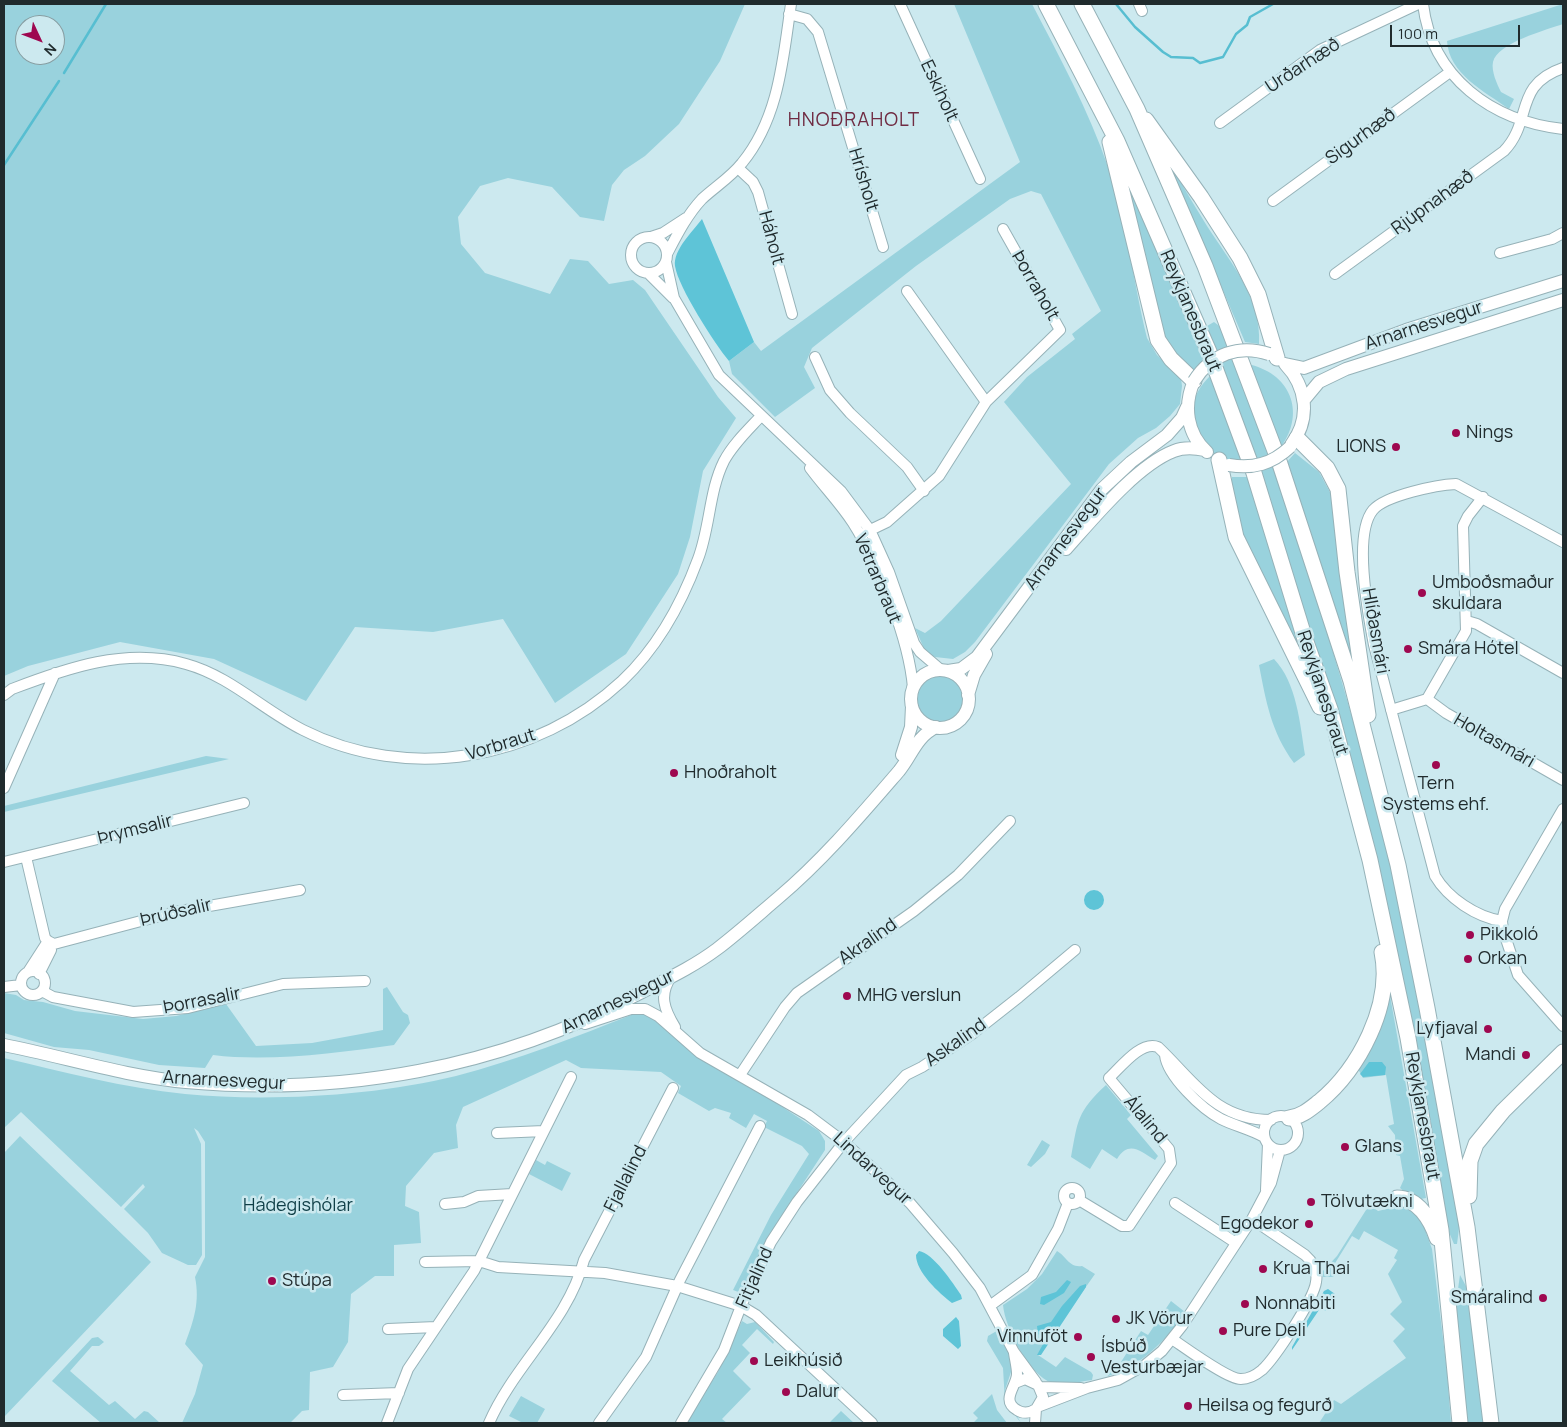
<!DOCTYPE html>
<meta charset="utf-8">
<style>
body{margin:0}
#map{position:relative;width:1567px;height:1427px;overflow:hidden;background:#cce9ef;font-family:Manrope,sans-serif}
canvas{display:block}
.frame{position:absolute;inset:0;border:5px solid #202b2d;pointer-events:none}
.north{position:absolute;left:15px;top:15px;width:50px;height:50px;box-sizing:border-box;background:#cce9ef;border:1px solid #879da1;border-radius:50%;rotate:133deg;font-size:14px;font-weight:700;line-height:20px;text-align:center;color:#202b2d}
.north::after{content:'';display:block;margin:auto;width:18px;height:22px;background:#9e0850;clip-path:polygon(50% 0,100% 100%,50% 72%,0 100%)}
.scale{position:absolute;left:1390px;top:25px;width:130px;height:22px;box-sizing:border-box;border:2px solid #202b2d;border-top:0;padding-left:6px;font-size:15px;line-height:18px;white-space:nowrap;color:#202b2d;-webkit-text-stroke:4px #cce9ef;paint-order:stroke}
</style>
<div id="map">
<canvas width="1567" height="1427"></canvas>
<div class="frame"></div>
<div class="north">N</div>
<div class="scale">100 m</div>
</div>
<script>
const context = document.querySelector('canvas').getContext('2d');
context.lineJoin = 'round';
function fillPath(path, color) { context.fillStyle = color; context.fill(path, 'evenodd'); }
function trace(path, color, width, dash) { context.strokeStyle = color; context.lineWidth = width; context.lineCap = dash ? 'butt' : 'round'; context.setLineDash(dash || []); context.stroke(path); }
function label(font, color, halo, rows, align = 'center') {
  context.font = font + ' Manrope,sans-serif'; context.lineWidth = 5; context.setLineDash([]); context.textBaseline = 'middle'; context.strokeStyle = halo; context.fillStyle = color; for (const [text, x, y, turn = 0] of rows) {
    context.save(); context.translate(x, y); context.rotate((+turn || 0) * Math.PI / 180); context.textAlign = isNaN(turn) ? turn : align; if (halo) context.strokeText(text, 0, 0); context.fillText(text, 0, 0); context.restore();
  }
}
const green = new Path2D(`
 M4,4H745L720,61L679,124L645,156L624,170L612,185L604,221L580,217L552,187L508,178L480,186L458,217L461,244L485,273L550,294L570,259L588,261L609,284L633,280L645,290L718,397L736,418L703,471L690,537L678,574L626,654L555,703L503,619L433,632L355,627L306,701L214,659L120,642L28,666L4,676ZM25,25H55V55H25Z
 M954,4H1032C1059,56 1089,111 1108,167C1127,222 1133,281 1147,338L1157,355L1181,378L1182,386L1180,404L1170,416L1156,428L1138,438L1109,464L975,642L965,652L953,659L935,657L926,653L915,628L925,633L941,621L1071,484L1004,402L1027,377L1075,339L1072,334L1101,311L1041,194L1031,191L1010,199L916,266L812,348L804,367L815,388L775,417L732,374L729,361L754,342L761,351L1020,162Z
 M1563,4V24C1546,30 1497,43 1493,62C1491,71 1497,84 1501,92L1514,99L1509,109C1484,91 1449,74 1447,41Z
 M1162,148C1176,175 1191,200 1207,226C1230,262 1262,298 1259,344L1245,342Z
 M1123,169L1209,356L1195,371L1178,359L1161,330L1150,276Z
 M1214,322L1222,328C1292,512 1353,700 1397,892C1422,1001 1439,1112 1460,1221L1457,1244H1454L1446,1225L1391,930L1206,333L1207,326Z
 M1247,364C1289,372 1307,411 1281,447Z
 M1211,375L1245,463C1238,462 1229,462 1222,459C1215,455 1210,449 1205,443C1186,420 1189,396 1211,375Z
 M1295,453L1319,472L1331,494L1355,671C1329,603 1310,532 1286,463Z
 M1232,477H1253L1317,694L1243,543L1230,490Z
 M1274,659C1297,683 1300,724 1305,755L1294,763C1271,732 1266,701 1259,665Z
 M917 699a23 23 0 1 1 46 0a23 23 0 1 1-46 0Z
 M206,756L229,759L4,812V806Z
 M387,987L403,1012L408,1015L410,1023L394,1045C338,1053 268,1062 213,1055L205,1068L159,1065L89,1050L54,1047L4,1033V993L16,995L24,1000L43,1002L75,1011L143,1019L176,1016L226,1004L256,1046L312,1043L383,1030V989Z
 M1389,990L1426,1198L1415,1200L1400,1188L1404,1179L1400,1156L1396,1155L1395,1135L1388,1126L1394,1124L1386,1075L1363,1078L1358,1069Z
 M634,1014H645L654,1020L703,1061L764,1095L819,1131L825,1141V1150L768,1237L741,1293L733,1290L771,1215L809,1154L802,1146L764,1127L767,1121L754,1114L746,1128L729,1118L731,1113L715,1108L709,1111L678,1093L681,1086L661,1072L581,1068L566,1060L463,1107L456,1125L458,1148L434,1153L406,1186L405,1206L419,1212L421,1243L394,1245V1276H375L351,1294L348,1342L333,1367L310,1372L309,1410L302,1411L290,1423H182L195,1394L203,1365L185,1344C194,1320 200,1302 195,1277L205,1257V1142L198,1131L194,1128L201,1144L202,1255L196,1265H188L162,1253L148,1233L124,1209L145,1187L143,1184L121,1207L21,1112L4,1128V1058C64,1072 124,1088 185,1094C268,1102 375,1096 456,1076C517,1060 575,1037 634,1014Z
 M1106,1085L1131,1115L1127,1119L1158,1156L1155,1160C1140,1151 1129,1140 1117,1159L1102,1149L1090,1169L1071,1157C1078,1120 1077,1112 1106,1085Z
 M20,1136L151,1262L5,1416L4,1153Z
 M1042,1140L1050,1145L1045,1154L1031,1167L1027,1165Z
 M536,1160L545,1165L547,1161L571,1173L562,1191L529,1174Z
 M1400,1199L1422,1221L1432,1249L1447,1371L1451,1423H1319L1334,1400L1341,1404L1406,1358L1393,1341L1405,1329L1390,1314L1402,1302L1388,1274L1397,1260L1394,1258L1398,1250L1364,1231L1359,1240L1352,1236L1332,1268L1338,1271L1333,1277H1323L1322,1272L1337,1256L1366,1210L1372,1206L1378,1211L1399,1206L1398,1200Z
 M1057,1251C1066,1256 1069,1268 1082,1266L1095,1274L1038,1355L1056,1367L1065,1357L1091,1372L1093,1375L1092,1380C1080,1381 1064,1387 1052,1383C1029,1375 1005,1328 1003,1305L1027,1289L1042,1274Z
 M1460,1275L1467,1288L1483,1423H1468L1455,1310Z
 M1171,1301L1185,1312C1165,1342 1143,1364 1108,1376L1106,1370L1112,1361L1119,1365L1141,1331L1148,1335Z
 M742,1321L747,1324L755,1322L774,1342L773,1344L757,1329L742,1345L750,1353L733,1371L751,1389L722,1419L727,1423H685L718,1372Z
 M1000,1329L1009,1349L1013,1366L1005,1390L1007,1399L1021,1423L1005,1402L1003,1368L987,1341L988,1336Z
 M98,1337L104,1342L99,1346H92L70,1371L109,1405L115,1401L135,1419L144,1411L148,1412L160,1423H101L52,1381L92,1338Z
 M992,1394L997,1410L1007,1423H973L978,1418L973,1413Z
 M521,1396L545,1409L537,1423H523L509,1416Z
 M841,1411L854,1423H829Z`);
const forest = new Path2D(`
 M702,219L754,342L729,361C715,344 678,287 675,266C673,250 693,231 702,219Z
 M1084 900a10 10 0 1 1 20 0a10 10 0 1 1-20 0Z
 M1369,1062H1382L1386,1067L1385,1075L1363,1077L1360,1074Z
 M919,1251C933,1253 953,1283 961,1295L962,1299L952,1303C939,1293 916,1272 916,1255Z
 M1067,1280L1071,1282L1064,1293L1044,1305L1040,1304L1041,1297L1056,1292Z
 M1086,1284V1287L1041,1355H1037L1046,1339L1038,1334L1037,1326L1051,1322L1062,1306L1080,1286Z
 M1328,1289L1335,1294L1325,1311L1319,1310L1292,1350V1347L1324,1291Z
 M956,1317L959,1321L961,1346L958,1349L943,1336V1329Z`);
const stream = new Path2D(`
 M1116,4L1135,27L1163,52L1171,57L1193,58L1200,63L1223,57L1236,34L1247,25L1250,17L1273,4
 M64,73L106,4
 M4,165L59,81`);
const minor = new Path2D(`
 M900,4L980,179
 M1139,4L1142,11
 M1423,4C1432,78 1492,121 1563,129
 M789,14L807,19L818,32L883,247
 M1220,123L1320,50L1418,4
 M738,168L753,182L758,192L792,314
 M1273,201L1450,72
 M631 255a18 18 0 1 1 36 0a18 18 0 1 1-36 0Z
 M651,237L663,233L686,218
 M1500,253L1552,239L1563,233
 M667,254C677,235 687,215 702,199C715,187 731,177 742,163C779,118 783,59 791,4
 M666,262L674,298L719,375L841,491L870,530L889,572L914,643L920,652L941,670
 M648,273L673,298
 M1335,274L1504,151C1533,121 1513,85 1563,68
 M907,291L986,402
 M815,357L830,390L850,413L907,467L924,491
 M810,468C824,487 840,503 853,523C879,564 909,639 913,688
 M860,535L887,522L939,476L986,402L1060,330L1003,229
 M1467,621L1477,624L1563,673
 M4,695L12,689C67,668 126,647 186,664C230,676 263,710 303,730C408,783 537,760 622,681C658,647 681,605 698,559C710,528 709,491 724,461C733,444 748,430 761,416
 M1427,699L1446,713L1563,780
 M1391,710L1427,699L1466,631L1463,526L1468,516L1483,497
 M4,788L55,673
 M1563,809L1505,909L1502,921L1503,930L1518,975L1563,1026
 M26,857L45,938L48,941
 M4,862L244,803
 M1502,921C1476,917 1448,898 1435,876L1374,645C1368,614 1353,534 1373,510C1386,495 1437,485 1456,484L1563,542
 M48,941L54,944L175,912L300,890
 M21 983a12 12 0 1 1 24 0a12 12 0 1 1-24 0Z
 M28,972L48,941
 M39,974L51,950
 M671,977C659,995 664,1009 675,1027
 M4,987L21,985
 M42,991L53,997L133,1012L188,1008L283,984L365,981
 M585,1024L631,1009H645L658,1016L700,1053L808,1115L844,1142L910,1203L953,1253L980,1288L1014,1352L1036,1382
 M1165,1055C1167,1076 1202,1109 1221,1119C1235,1126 1250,1129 1264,1137
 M740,1075L785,1007L797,993L914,911L958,875L1010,821
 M1264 1133a17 17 0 1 1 34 0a17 17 0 1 1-34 0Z
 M497,1133L544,1131
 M1064 1196a8 8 0 1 1 16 0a8 8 0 1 1-16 0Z
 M1266,1190L1268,1144
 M1079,1200L1122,1226H1129L1171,1163L1169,1149L1109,1078C1120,1068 1141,1040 1158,1047C1194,1081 1215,1120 1271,1120
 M1175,1203L1236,1243
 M445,1204L464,1202L478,1196L512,1194
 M425,1262L479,1261L498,1267L605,1273L677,1286L741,1306L756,1315L872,1423
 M991,1305L1032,1275L1058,1229L1068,1203
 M388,1329L436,1327
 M1172,1339C1184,1347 1229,1380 1241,1379C1249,1379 1256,1375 1262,1370C1275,1358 1314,1299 1316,1282C1318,1271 1313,1262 1305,1255L1252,1219
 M1014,1353C1015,1360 1017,1367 1017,1374C1017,1386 1000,1400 1017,1410C1023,1414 1030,1413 1036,1409L1043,1397L1038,1385L1025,1379L1015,1383
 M1040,1387L1081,1388
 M343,1395L399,1393
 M1040,1406L1087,1388L1118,1380L1145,1365L1162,1351L1182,1326L1252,1219L1271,1183L1280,1150
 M387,1423L408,1369L474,1271L571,1077
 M489,1423C514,1365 568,1322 584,1260L673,1088
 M599,1423L646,1357L680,1280L760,1126
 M681,1423L724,1350L741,1306L771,1242L797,1202L844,1142L906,1075L922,1067L972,1034L1019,997L1075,950
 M1035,1423L1036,1409`);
const major = new Path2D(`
 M1285,364L1304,368L1406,330L1563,281
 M1285,364C1307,387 1311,419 1291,445
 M1194,381C1183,406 1187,434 1207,452
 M1304,400L1319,382L1346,369L1563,300
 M1066,549C1093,519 1137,465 1174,451C1184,447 1195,448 1205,450
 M911 699a29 29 0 1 1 58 0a29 29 0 1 1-58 0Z
 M948,671L961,669L977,657L1102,489L1131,462L1167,435L1182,418L1187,407
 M968,695L974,675L986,654
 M902,755L911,727L912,706
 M4,1045C65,1057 124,1076 186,1082C344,1096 498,1068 638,994C665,980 693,967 717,949C738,933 758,915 778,898C823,860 861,815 899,771C912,755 916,737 936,727`);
const highway = new Path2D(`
 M1046,4L1117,141L1210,354L1254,473L1304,636L1330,709L1370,860L1408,1038L1441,1230L1460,1423
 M1082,4L1137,109L1205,266L1280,464L1351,681L1398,865L1427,1008L1467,1227L1491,1423
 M1146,120L1201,197L1240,258L1258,294L1277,358
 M1110,142L1158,340L1171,359L1194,381
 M1297,438L1327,468L1338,489L1347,572L1368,715
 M1219,460L1236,537L1320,707
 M1289,1118C1301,1117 1310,1109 1319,1102C1359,1069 1393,1005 1382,952
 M1469,1196L1470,1161L1476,1144L1503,1111L1563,1052
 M1397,1198C1418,1198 1431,1220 1437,1238`);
const majorBridge = new Path2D(`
 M1194,381C1211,354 1239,344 1269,354
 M1229,465C1253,469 1272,464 1290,447`);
const markers = [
 [1456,433,5,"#9e0850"],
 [1396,447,5,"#9e0850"],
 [1422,593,5,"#9e0850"],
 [1408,649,5,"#9e0850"],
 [1436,765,5,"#9e0850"],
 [674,773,5,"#9e0850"],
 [1470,935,5,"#9e0850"],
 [1468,959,5,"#9e0850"],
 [847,996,5,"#9e0850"],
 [1488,1029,5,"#9e0850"],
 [1526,1055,5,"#9e0850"],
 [1345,1147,5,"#9e0850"],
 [1311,1202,5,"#9e0850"],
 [1309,1224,5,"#9e0850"],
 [1263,1269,5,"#9e0850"],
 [272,1281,5,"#9e0850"],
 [1543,1298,5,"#9e0850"],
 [1245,1304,5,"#9e0850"],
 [1116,1319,5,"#9e0850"],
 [1223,1331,5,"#9e0850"],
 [1078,1337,5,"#9e0850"],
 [1091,1357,5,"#9e0850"],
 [754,1361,5,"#9e0850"],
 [786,1392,5,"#9e0850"],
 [1188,1406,5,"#9e0850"]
];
const streetNames = [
 ["Urðarhæð",1303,66,-33],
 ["Eskiholt",939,91,65],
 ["Sigurhæð",1361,137,-36],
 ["Hrísholt",863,180,73],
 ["Rjúpnahæð",1433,203,-36],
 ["Háholt",771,238,75],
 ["Þorraholt",1035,286,60],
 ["Reykjanesbraut",1190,311,67],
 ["Arnarnesvegur",1424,326,-18],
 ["Arnarnesvegur",1066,539,-53],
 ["Vetrarbraut",877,579,67],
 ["Hlíðasmári",1375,631,80],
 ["Reykjanesbraut",1322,693,72],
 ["Holtasmári",1494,741,30],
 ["Vorbraut",501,745,-17],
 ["Þrymsalir",135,830,-14],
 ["Þrúðsalir",176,913,-13],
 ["Akralind",868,942,-35],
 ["Þorrasalir",202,1001,-11],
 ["Arnarnesvegur",618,1002,-26],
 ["Askalind",956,1043,-35],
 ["Arnarnesvegur",224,1081,3],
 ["Reykjanesbraut",1422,1116,80],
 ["Álalind",1145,1120,50],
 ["Lindarvegur",872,1169,42],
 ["Fjallalind",626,1179,-63],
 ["Fitjalind",755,1278,-66]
];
const poiNames = [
 ["Nings",1466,433],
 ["LIONS",1386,447,"right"],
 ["Umboðsmaður",1432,583],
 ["skuldara",1432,604],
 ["Smára Hótel",1418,649],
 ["Hnoðraholt",684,773],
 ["Tern",1436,784,"center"],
 ["Systems ehf.",1436,805,"center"],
 ["Pikkoló",1480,935],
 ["Orkan",1478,959],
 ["MHG verslun",857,996],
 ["Lyfjaval",1478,1029,"right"],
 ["Mandi",1516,1055,"right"],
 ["Glans",1355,1147],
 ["Tölvutækni",1321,1202],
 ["Egodekor",1299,1224,"right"],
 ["Krua Thai",1273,1269],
 ["Stúpa",282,1281],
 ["Smáralind",1533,1298,"right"],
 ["Nonnabiti",1255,1304],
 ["JK Vörur",1126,1319],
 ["Pure Deli",1233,1331],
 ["Vinnuföt",1068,1337,"right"],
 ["Ísbúð",1101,1347],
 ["Vesturbæjar",1101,1368],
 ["Leikhúsið",764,1361],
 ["Dalur",796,1392],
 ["Heilsa og fegurð",1198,1406]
];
const parkNames = [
 ["Hádegishólar",298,1206]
];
const neighbourhoodNames = [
 ["HNOÐRAHOLT",854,121]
];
fillPath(green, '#99d2dd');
fillPath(forest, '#5ec4d7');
trace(stream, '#57bed1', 2.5);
trace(minor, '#96b2b8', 12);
trace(major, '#96b2b8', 14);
trace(highway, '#96b2b8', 17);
trace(minor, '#fff', 10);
trace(major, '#fff', 12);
trace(highway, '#fff', 15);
trace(majorBridge, '#96b2b8', 14, []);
trace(majorBridge, '#fff', 12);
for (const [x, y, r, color] of markers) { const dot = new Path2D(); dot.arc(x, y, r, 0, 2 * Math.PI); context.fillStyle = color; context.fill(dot); trace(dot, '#cce9ef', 2); }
label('18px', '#202b2d', '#cce9ef', streetNames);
label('18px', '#202b2d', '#cce9ef', poiNames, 'left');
label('18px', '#0f3f47', '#cce9ef', parkNames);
context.letterSpacing = '1px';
label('19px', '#702c43', '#cce9ef', neighbourhoodNames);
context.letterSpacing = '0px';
</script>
